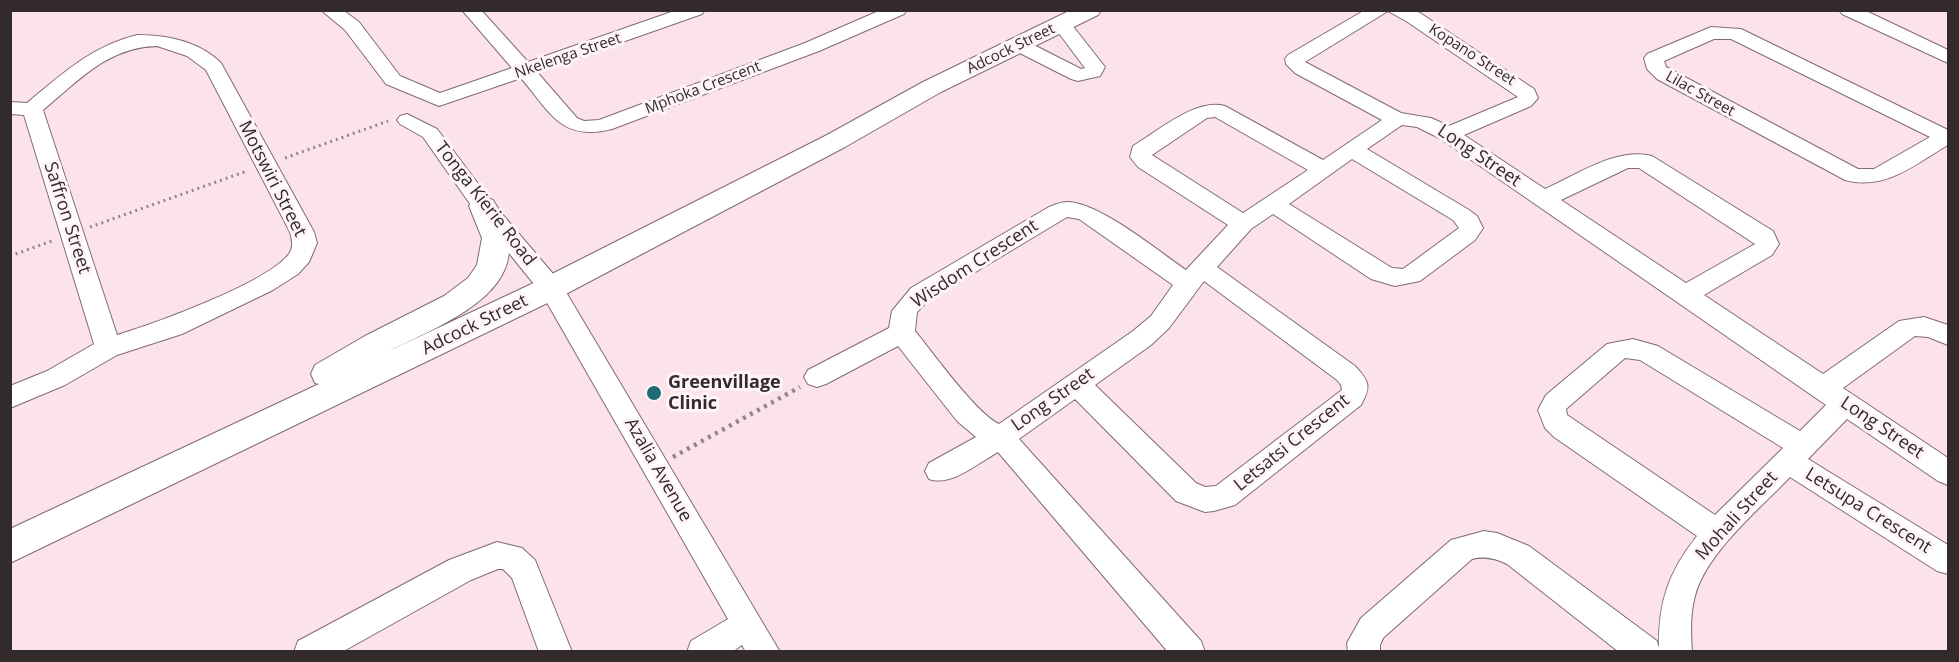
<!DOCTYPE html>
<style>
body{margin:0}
#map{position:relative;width:1959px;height:662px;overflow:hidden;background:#fce2e9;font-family:"Open Sans",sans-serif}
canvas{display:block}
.frame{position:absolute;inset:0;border:12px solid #332a2c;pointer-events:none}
</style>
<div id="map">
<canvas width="1959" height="662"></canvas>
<div class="frame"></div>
</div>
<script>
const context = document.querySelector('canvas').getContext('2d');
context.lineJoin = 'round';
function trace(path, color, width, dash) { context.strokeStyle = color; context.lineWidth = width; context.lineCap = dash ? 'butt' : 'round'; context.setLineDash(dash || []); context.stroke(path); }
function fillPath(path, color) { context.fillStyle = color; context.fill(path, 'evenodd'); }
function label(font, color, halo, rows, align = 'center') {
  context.font = font + ' "Open Sans",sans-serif'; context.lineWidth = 6; context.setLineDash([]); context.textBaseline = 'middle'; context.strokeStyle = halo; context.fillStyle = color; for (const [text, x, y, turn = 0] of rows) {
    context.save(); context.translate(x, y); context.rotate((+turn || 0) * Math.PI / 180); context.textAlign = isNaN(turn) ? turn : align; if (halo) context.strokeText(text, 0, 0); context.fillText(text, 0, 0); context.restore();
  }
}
const pathFar1 = new Path2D(`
 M285,158L388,121
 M90,227L247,171
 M10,256L52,241`);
const path = new Path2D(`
 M673,457L800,387`);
const minor = new Path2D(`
 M321,10H343L359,22L400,76L440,93L512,68L462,10H481L528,62L677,10H705L702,14L537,72L577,118L584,121L599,120L805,43L881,10H907L904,14L819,51L612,129C561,142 550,112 521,78L439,106L386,84L345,30Z
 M1365,10H1413L1420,13L1534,89L1538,98L1531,106L1464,135L1545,189C1577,175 1616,147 1652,156L1773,231L1779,244L1772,255L1704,295L1823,374L1899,321L1924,317L1948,325V345L1928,337L1915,336L1843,388L1948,458V485L1938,481L1847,419L1808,459L1948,545V574L1937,571L1790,477C1759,510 1703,555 1694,600C1690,617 1691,635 1692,652H1619L1507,564C1495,558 1485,556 1472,559L1383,638L1380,645V652H1348L1347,643L1361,618L1451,540L1484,531L1497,533L1529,546L1657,641L1659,648C1658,602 1669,571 1697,536L1554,437L1545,428L1538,410L1546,395L1607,344L1633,339L1658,346L1800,431L1826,405L1441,139L1417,127L1402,125L1367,149L1469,210L1477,216L1483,228L1475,240L1420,281L1395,286L1371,279L1273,214L1251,229L1217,267L1355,366C1370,382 1371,387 1361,405L1235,505L1214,511L1205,512L1176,501L1075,399L1019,439L1201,641L1205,652H1168L998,452C978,463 951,487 929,479L925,471L929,463L976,437L957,421L898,346L826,384L817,387L808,384L804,377L808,370L889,328L892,311L911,288L1049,207C1054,205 1061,202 1067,202C1099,202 1158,251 1186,270L1228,225L1138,167L1130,157L1133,146C1158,131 1196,98 1225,106L1323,160L1382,120L1295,73L1286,64L1285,59L1288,55ZM1388,11L1406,21L1518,97L1449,126L1431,118L1401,113L1305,62ZM1215,117L1308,170L1243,213L1152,155L1207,118ZM1352,159L1453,220L1459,228L1403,269L1392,268L1289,204ZM1628,168H1639L1755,244L1686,283L1561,200ZM1067,217L1079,219L1173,285L1151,316L1133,331L999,424C976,413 933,353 915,331L917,312L929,300ZM1204,281L1337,380L1341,385L1342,390L1216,486L1205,487L1196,483L1095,385L1151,345L1169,328ZM1625,358L1640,360L1783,448L1715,515L1567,415L1566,409Z
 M1839,10H1864L1948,50V63L1842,14Z
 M1061,18L1068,20L1105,67L1100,76L1078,81L1071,79L1012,49L1009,45L1012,41H1026L1081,69L1085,68L1052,24L1054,20Z
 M1711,27L1741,29L1948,130V145C1915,164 1886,191 1845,180L1657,79L1647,69L1644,58L1647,54ZM1714,39H1731L1930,137L1874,169H1858L1666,67L1664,61Z
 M137,35C166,35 199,41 221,63L314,232L317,243L309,262L298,274L273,290L182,334L117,355L65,385L10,408V386L47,371L94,344L24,115L10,114V102L27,103C62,74 92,46 137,35ZM157,46L187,56L206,70L290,232C292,240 294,247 289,254C267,283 154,324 117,335L43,110C78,81 108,47 157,46Z
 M407,114L437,129L491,201L560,282L780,652H746L742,645L732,652H687L691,641L728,619L542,294L475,211L423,137L400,124L397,120L400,116Z
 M497,542L522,548L535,560L572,652H539L512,578L503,569H498L471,580L342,652H294L298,641L449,560Z`);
const major = new Path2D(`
 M1071,10H1101L1098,15L941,92L845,147L562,296L10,563V529L319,384L315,383L311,374L315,365L365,336L444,296L468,278L477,265L482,238L469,206L473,200L483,197L493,200C548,286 451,320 389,351L540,280L827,135L923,82Z`);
const markers = [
 [654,393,8,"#206b73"]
];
const farStreetnames = [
 ["Adcock Street",1011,49,-26],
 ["Kopano Street",1472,55,33],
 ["Nkelenga Street",568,56,-19],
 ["Mphoka Crescent",703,88,-21],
 ["Lilac Street",1700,94,29]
];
const streetNames = [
 ["Long Street",1479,156,34],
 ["Motswiri Street",272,179,63],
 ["Tonga Kierie Road",485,204,52],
 ["Saffron Street",67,218,72],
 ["Wisdom Crescent",975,264,-33],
 ["Adcock Street",475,325,-26],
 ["Long Street",1053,400,-35],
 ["Long Street",1882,428,34],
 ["Letsatsi Crescent",1292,443,-39],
 ["Azalia Avenue",658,470,60],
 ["Letsupa Crescent",1868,511,32],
 ["Mohali Street",1737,516,-48]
];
const poiNames = [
 ["Greenvillage",668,383],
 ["Clinic",668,404]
];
trace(minor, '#816b70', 2);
trace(major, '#816b70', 2);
trace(pathFar1, '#958488', 3, [2, 4]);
trace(path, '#958488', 4.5, [3, 5]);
fillPath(minor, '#fff');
fillPath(major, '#fff');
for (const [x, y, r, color] of markers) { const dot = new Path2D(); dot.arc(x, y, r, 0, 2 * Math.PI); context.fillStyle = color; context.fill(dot); trace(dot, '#fff4f7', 2); }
label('15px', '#332a2c', '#fff4f7', farStreetnames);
label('18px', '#332a2c', '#fff4f7', streetNames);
label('bold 18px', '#332a2c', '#fff4f7', poiNames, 'left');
</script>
